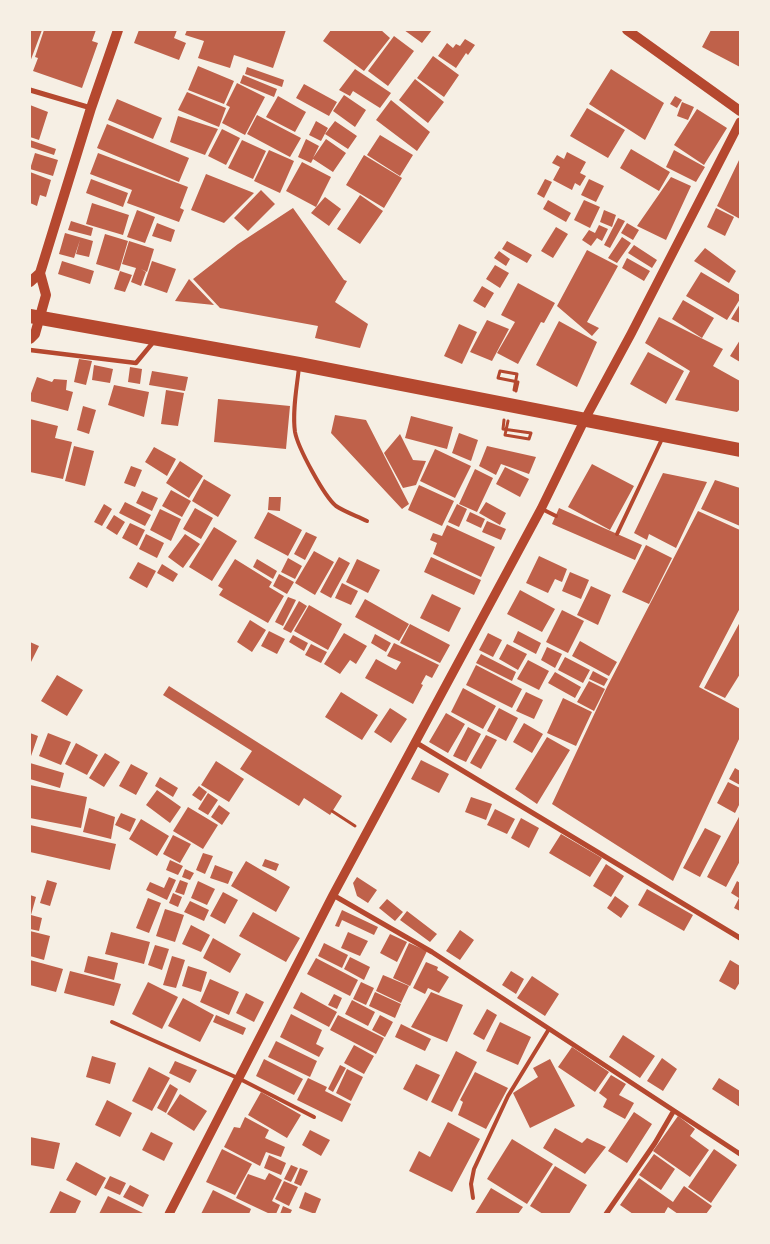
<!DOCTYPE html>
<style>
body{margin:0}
#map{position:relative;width:770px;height:1244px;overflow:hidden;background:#f6efe4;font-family:"Exo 2",sans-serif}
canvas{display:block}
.frame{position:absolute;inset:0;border:31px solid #f6efe4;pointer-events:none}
</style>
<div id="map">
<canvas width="770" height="1244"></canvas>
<div class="frame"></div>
</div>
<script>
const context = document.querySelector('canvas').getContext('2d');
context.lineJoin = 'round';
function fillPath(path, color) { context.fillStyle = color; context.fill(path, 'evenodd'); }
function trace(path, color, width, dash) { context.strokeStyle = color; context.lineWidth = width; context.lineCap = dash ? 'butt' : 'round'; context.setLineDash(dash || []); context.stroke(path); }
const building = new Path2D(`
 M30,30H42L30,62Z
 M44,30H96L92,41L98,43L82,88L33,71L38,58L35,57Z
 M139,30H177L174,38L186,43L179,60L134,43Z
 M187,30H286L273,68L234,55L230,68L198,58L204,41L185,35Z
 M331,30H381L390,38L364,71L323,41Z
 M404,30H432L422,43Z
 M711,30H740V67L702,47Z
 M394,36L414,51L388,86L368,71Z
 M465,39L475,45L468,55L466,53L456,68L438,56L447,43L453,48L456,44L460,46Z
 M433,56L459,75L444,97L417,78Z
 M198,66L234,81L224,104L188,90Z
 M247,67L284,80L282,87L245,74Z
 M355,69L391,93L380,108L353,91L350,96L339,90Z
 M611,69L664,103L645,140L589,104Z
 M243,75L277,89L274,97L240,83Z
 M415,79L444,102L428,123L399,100Z
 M237,83L265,97L245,135L222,123L230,107L226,105Z
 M304,84L337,102L329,116L296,98Z
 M187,92L226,108L219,127L178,110Z
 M344,95L366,110L355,127L333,111Z
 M278,96L306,112L295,132L266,117Z
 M675,96L682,100L677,108L670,104Z
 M117,99L162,118L153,139L108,120Z
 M391,100L430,132L417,151L376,120Z
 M682,102L694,107L688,120L677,116Z
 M30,105L48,112L39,140L30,137Z
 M587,108L625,130L608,158L570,136Z
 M697,109L727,128L704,165L674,145Z
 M257,115L301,138L290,157L247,134Z
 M178,116L218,129L205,155L170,142Z
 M316,121L328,128L321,141L309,135Z
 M335,121L357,136L348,149L325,134Z
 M107,124L189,158L179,182L97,148Z
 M222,129L240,138L226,165L208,156Z
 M380,135L413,155L400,176L367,155Z
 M306,139L319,146L313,158L326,139L346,153L333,172L313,159L311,163L298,157Z
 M30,140L56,149L54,155L30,147Z
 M242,140L266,151L253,179L228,168Z
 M631,149L670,172L659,191L620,168Z
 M269,150L294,161L280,193L254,181Z
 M674,150L705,167L696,182L666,167Z
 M567,152L586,162L580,173L586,176L580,186L575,183L572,190L553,180L560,167L552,163L557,155L564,159Z
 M35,153L58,160L53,176L30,169Z
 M98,153L188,187L180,208L184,210L179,222L127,203L132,190L90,174Z
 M364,155L402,178L384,208L346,185Z
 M740,158V219L717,206Z
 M302,162L331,177L316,207L286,191Z
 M30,172L51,180L46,197L40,195L37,206L30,203Z
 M206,174L254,193L224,223L191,210Z
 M671,177L691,186L666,240L637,226Z
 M91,179L128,193L123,207L86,193Z
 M545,179L552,182L544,198L537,194Z
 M589,179L604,186L596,202L581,195Z
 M261,190L275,204L248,231L234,218Z
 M360,195L383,211L360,244L337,229Z
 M325,197L341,209L329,226L311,213Z
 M548,200L571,213L566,222L543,209Z
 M584,200L600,207L590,228L574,220Z
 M92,203L129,215L123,235L86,224Z
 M293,208L344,280L347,281L335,302L368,324L360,348L315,338L318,326L220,308L193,279L238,244Z
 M716,208L734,217L725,236L707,227Z
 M137,210L155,217L145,243L127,237Z
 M604,210L616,215L612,227L600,222Z
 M618,218L625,221L610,248L604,245Z
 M71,221L93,228L91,236L68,230Z
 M157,223L175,230L171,242L152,236Z
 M627,223L639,230L633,240L621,233Z
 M599,225L608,229L602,241L597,238L591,246L582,240L589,230L595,233Z
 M556,227L568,234L553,258L541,251Z
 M65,233L93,241L89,257L76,254L80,240L74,258L59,254Z
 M105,234L128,241L119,271L96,264Z
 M622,237L631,243L617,263L608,258Z
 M129,241L154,249L147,272L141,269L146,272L141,286L131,282L136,268L122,264Z
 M507,241L532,255L527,263L502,249Z
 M634,245L657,260L652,268L628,253Z
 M705,248L736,271L729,283L694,261Z
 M587,250L618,266L587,322L599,328L592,336L557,306Z
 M499,251L510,259L506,266L494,258Z
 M627,258L650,271L644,281L622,268Z
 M62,261L94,271L90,284L58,274Z
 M152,261L176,269L167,293L144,285Z
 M495,265L509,273L500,288L486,279Z
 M120,271L132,275L125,292L114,289Z
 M701,272L740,295V299L727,320L686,296Z
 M189,279L214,305L175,301Z
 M518,283L555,303L544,323L541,322L518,364L497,353L515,322L501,315Z
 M482,286L494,293L485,308L473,301Z
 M683,300L714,318L702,338L672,319Z
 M740,304V323L731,319Z
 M659,317L723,349L713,366L740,381V409L737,412L675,400L690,371L645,343Z
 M487,320L509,329L492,361L470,352Z
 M559,321L597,342L577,387L536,365Z
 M459,324L477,332L462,364L444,356Z
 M740,340V362L730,356Z
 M648,352L684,371L666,404L630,384Z
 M79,359L92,361L86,385L74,382Z
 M94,365L113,369L110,383L92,380Z
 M130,367L142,369L140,384L128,382Z
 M152,371L188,377L185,391L149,385Z
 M37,377L52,382L54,379L67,380L66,390L73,392L68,411L30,401V396Z
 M114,385L149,392L144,417L108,405Z
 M166,390L184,393L178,426L161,424Z
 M218,399L290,406L286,449L214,442Z
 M83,406L96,410L89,434L77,430Z
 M335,415L366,420L409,504L402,509L331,433Z
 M411,416L453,427L447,449L405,438Z
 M30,419L58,426L55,438L72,442L63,479L30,472Z
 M459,433L478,440L471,461L452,453Z
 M400,434L413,460L426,461L416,485L403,488L384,453Z
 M74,446L94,451L85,486L65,481Z
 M487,446L536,457L529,474L501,464L496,475L479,466Z
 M154,447L176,459L167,476L145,462Z
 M435,449L471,466L455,498L420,481Z
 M180,461L203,476L189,498L166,483Z
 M592,464L634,486L610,530L568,507Z
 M131,466L142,470L135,487L124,483Z
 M505,467L529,479L520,497L496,484Z
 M475,469L493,478L477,512L459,504Z
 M663,473L707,482L676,548L649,534L647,540L634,533Z
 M204,479L231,495L218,517L192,501Z
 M715,480L740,488V526L701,509Z
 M419,485L454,501L442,526L408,510Z
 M171,490L191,501L182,517L162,506Z
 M142,491L158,498L152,511L136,503Z
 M269,497H281L280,511L268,510Z
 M125,502L151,515L145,526L119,513Z
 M486,502L506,513L500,525L479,513Z
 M104,504L112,509L102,526L94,522Z
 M457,504L467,509L459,527L448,522Z
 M195,508L213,518L201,539L183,529Z
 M559,508L642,545L635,560L552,524Z
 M160,509L181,519L171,541L150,530Z
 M698,511L740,530V608L699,687L740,709V737L673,881L552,804L607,687Z
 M268,512L302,530L288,556L254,538Z
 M470,512L485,519L481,528L466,521Z
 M114,515L125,522L117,535L106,528Z
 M487,521L506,529L501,540L482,532Z
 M130,523L145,530L137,546L122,538Z
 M447,525L495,547L481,577L433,554L437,543L430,540L433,533L442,536Z
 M214,527L237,541L212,581L189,567Z
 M306,532L317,537L305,560L294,554Z
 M146,534L164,543L157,558L139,549Z
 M185,534L200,544L183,568L168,557Z
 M646,545L672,558L649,604L622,592Z
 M314,551L334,562L315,595L295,583Z
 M539,556L567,569L562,582L555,579L548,593L526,583Z
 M339,557L350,563L331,598L320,592Z
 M431,557L481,580L474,595L424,572Z
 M288,558L302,566L295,579L281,572Z
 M235,559L272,582L269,587L284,596L268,623L219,595L223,589L218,586Z
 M257,559L277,571L273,579L253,567Z
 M357,559L380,570L368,593L346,582Z
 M138,562L156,571L147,588L129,578Z
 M162,564L178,574L173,582L157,573Z
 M570,572L589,580L581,599L562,591Z
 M279,574L294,582L287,594L273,586Z
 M342,583L358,591L351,605L335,598Z
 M591,586L611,595L598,625L577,615Z
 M520,590L555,609L542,632L507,614Z
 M432,594L461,608L449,632L420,618Z
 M288,597L296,600L283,626L275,622Z
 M365,599L409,624L399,641L355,617Z
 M299,601L307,606L291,633L283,629Z
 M309,605L342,624L328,650L294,631Z
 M562,610L584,621L568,653L546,642Z
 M250,620L266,630L252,652L237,642Z
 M740,622V674L725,698L704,688Z
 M410,624L450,645L440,663L400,643Z
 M269,631L285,639L277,654L261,646Z
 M518,631L541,643L536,654L513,642Z
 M344,633L367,646L356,664L350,660L340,674L324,664Z
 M488,633L502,640L493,657L479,650Z
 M375,634L391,643L386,652L371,643Z
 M293,635L308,643L304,651L289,642Z
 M580,641L617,662L609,676L572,656Z
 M30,642L39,646L30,664Z
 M394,643L439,665L432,678L426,675L421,684L423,685L413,704L365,678L376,659L396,670L401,662L387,656Z
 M311,644L327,652L321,663L305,655Z
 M507,644L527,654L518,670L499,659Z
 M547,647L562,654L555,668L541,660Z
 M481,654L516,672L512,681L476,663Z
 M565,657L590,670L583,683L558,670Z
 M528,660L549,671L539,690L517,679Z
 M476,665L522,689L512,708L466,685Z
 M593,671L608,679L604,686L589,679Z
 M555,672L581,687L575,698L548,683Z
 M57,675L83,690L67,716L41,701Z
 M589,681L605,689L594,711L577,702Z
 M169,686L342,796L330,815L304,798L299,806L240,769L252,751L163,695Z
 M463,688L496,706L483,729L451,712Z
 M341,692L378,715L362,740L325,717Z
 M526,692L543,700L534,719L516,711Z
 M563,698L592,712L576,746L547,733Z
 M390,708L407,719L391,743L374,732Z
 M499,708L518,718L506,741L487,731Z
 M446,713L465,724L448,753L429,742Z
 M524,723L543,734L532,753L513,742Z
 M468,727L481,734L466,762L453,756Z
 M30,733L38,736L30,759Z
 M48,733L71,742L61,765L39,756Z
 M486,735L497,740L481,769L470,763Z
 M547,737L570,750L537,804L515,789Z
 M76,743L98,755L87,775L65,764Z
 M105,753L120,762L104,787L89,778Z
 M421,760L449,774L439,793L411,779Z
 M216,761L244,779L229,802L201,785Z
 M30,763L64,773L60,788L30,779Z
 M131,764L148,773L136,795L119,786Z
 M735,768L740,771V785L729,779Z
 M160,777L178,788L173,797L155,786Z
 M728,782L740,788V803L735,813L717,803Z
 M30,785L87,797L81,828L30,818Z
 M199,786L207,792L201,801L192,795Z
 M157,790L181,807L170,823L146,805Z
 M208,793L218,800L208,815L198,809Z
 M471,797L492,804L486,820L465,812Z
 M219,805L230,813L222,825L211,817Z
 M188,807L218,825L203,849L173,831Z
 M89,808L115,817L111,839L83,832Z
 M495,809L515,819L507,834L487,825Z
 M121,813L136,819L130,832L115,825Z
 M740,815V861L726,887L707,877Z
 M521,818L539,828L529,848L511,838Z
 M141,819L169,836L157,856L129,839Z
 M30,825L116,844L110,870L30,852Z
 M705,828L721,836L700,877L683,868Z
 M561,834L602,858L590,877L549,853Z
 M173,835L191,844L180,863L163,854Z
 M203,853L213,856L205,874L196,870Z
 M265,859L279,864L276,871L262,866Z
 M170,860L183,866L178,875L166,870Z
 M246,861L290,887L276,912L231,886Z
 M606,864L624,876L611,897L593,886Z
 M215,865L233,872L228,884L210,878Z
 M185,869L194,873L190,880L182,877Z
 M169,877L176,880L167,900L146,890L150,882L164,888Z
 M357,877L377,890L368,903L357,896L353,883Z
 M47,880L57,883L50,906L40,903Z
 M180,880L188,883L184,895L175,892Z
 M198,881L215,889L207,905L191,898Z
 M737,881L740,883V911L734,908L739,898L731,893Z
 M647,889L693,915L684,931L638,905Z
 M223,892L238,900L225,924L210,916Z
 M173,893L182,897L178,907L169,903Z
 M30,895L36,897L31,915L42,918L39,931L30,929Z
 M615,896L629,906L621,918L607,908Z
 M148,898L161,903L149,933L136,928Z
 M387,899L403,912L395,921L379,908Z
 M190,901L209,910L204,921L184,912Z
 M165,909L184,915L175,942L156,936Z
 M342,910L378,927L374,935L342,920L339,927L335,926Z
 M407,911L437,934L430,942L400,920Z
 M253,912L300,938L286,962L239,936Z
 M191,925L210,935L201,952L182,944Z
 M460,930L474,940L460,960L446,951Z
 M30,931L50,936L44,960L30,956Z
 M111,932L150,942L144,964L105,954Z
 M348,932L368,941L360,956L341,948Z
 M390,934L407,942L397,962L380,953Z
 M213,938L241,954L230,973L203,958Z
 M324,943L348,955L342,968L318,956Z
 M409,943L427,951L410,986L393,978Z
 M155,945L169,949L162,970L148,965Z
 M88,956L118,963L114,980L84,972Z
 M172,956L185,960L176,988L163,985Z
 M350,957L370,967L364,980L344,969Z
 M316,958L358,980L350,996L307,974Z
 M30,960L63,969L56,992L30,985Z
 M730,960L740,966V982L735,990L719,981Z
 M426,962L438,967L437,970L449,977L439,993L428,988L425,994L413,988Z
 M188,966L207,972L201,992L182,986Z
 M70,971L121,984L114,1006L64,993Z
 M511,971L524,979L516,994L502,985Z
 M383,975L409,986L401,1003L376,991Z
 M532,976L559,994L545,1016L517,998Z
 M210,979L239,992L229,1015L200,1002Z
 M148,982L178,997L162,1029L132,1014Z
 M361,982L374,988L366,1005L353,999Z
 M301,992L337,1012L329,1027L293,1008Z
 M375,992L401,1004L395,1018L369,1006Z
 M431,992L463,1005L447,1042L411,1027Z
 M246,993L264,1002L254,1022L236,1013Z
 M334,994L342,998L337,1009L328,1005Z
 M183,998L214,1015L200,1042L168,1026Z
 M352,1000L375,1012L368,1026L345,1014Z
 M487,1009L497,1015L484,1040L473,1034Z
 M291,1014L322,1030L316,1044L324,1048L319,1057L280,1037Z
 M216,1015L246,1028L243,1035L213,1022Z
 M338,1015L384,1038L376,1054L330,1030Z
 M380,1015L393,1022L385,1037L372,1030Z
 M500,1022L531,1037L518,1065L486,1051Z
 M401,1024L431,1039L425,1051L395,1037Z
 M623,1035L655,1056L640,1078L609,1057Z
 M276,1041L317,1061L310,1077L268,1057Z
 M354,1045L374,1056L364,1074L344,1063Z
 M572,1047L609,1072L595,1092L558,1067Z
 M456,1051L477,1062L452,1112L431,1102Z
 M92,1056L116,1063L110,1084L86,1077Z
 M662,1058L677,1069L663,1091L647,1081Z
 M264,1059L303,1079L294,1095L256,1076Z
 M550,1059L575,1106L530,1128L513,1093L538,1077L533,1068Z
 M175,1061L197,1070L190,1083L169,1073Z
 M416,1064L440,1075L427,1101L403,1089Z
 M340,1065L346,1068L333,1092L328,1089Z
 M149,1067L170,1078L152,1111L132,1101Z
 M347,1069L363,1077L351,1101L336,1093Z
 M475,1072L508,1088L486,1129L458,1115L463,1102L460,1100Z
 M611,1075L626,1084L619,1095L634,1103L625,1119L603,1107L607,1099L599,1093Z
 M308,1078L327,1087L325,1091L351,1104L342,1122L297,1100Z
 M719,1078L740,1091V1107L712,1089Z
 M170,1084L178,1089L166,1113L157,1108Z
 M261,1092L301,1115L287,1138L248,1115Z
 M180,1094L207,1111L194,1131L167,1114Z
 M107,1100L132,1113L120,1137L95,1125Z
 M634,1112L652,1124L627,1163L608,1151Z
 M678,1116L695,1129L690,1136L709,1150L690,1177L653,1151Z
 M245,1117L269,1130L265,1138L285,1147L281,1157L266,1152L260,1166L224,1147L234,1127L240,1128Z
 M448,1122L480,1139L452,1192L409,1171L419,1151L430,1157Z
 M555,1128L582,1143L587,1138L606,1147L585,1174L543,1148Z
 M310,1130L330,1140L321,1156L302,1145Z
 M151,1132L173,1143L164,1161L142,1150Z
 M30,1137L60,1143L54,1169L30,1165Z
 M512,1139L553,1164L527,1204L487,1179Z
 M222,1149L252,1164L235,1195L206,1182Z
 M714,1149L737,1165L711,1203L688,1187Z
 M654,1154L675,1169L661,1190L639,1175Z
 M269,1155L286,1163L281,1175L264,1168Z
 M76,1162L106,1178L96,1196L66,1180Z
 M291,1165L298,1168L291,1182L284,1179Z
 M555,1166L587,1185L569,1214H543L530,1206Z
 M300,1168L308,1171L301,1186L294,1183Z
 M269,1173L282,1180L272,1201L280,1205L276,1214H270L236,1198L248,1174L265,1180Z
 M110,1176L126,1183L120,1195L104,1188Z
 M639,1178L673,1202L684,1186L712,1206L706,1214H678L668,1207L664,1214H633L620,1205Z
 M284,1181L298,1187L289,1206L275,1199Z
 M130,1185L149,1195L143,1207L123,1197Z
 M491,1188L523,1207L518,1214H475Z
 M213,1190L251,1209L249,1214H201Z
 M60,1191L81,1201L75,1214H49Z
 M305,1192L321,1199L315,1214L299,1208Z
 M108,1196L145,1214H99Z
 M283,1206L292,1210L290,1214H280Z`);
const path = new Path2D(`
 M514,390L517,374L500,371L498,378L518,382L516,391
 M504,420L503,429L531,433L529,439L505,435L508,421
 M332,811L355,826`);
const service = new Path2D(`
 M299,367C297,387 292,411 295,432C298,448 324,496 336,506C345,512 357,516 367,521
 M542,509L556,516
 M617,534L662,439
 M112,1022L240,1079L314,1117
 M473,1198L471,1184L474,1169L508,1096L549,1029`);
const pedestrian = new Path2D(`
 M30,350L136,363L155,340`);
const minor = new Path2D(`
 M30,90L91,108
 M415,742L740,938
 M333,895L432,952L740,1154
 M606,1214L655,1143L673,1112`);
const tertiary = new Path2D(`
 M169,1214L333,895L541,509L585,419L631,334L740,122`);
const secondary = new Path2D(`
 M627,30L740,111
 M30,282L40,273L91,108L118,30
 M30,339L35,334L46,295L40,273`);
const trunk = new Path2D(`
 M30,316L299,364L740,450`);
fillPath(building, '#bf614a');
trace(path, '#b5482f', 3);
trace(service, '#b5482f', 4);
trace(pedestrian, '#b5482f', 4.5);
trace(minor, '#b5482f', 5);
trace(tertiary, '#b5482f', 9);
trace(secondary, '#b5482f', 10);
trace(trunk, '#b5482f', 14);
</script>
